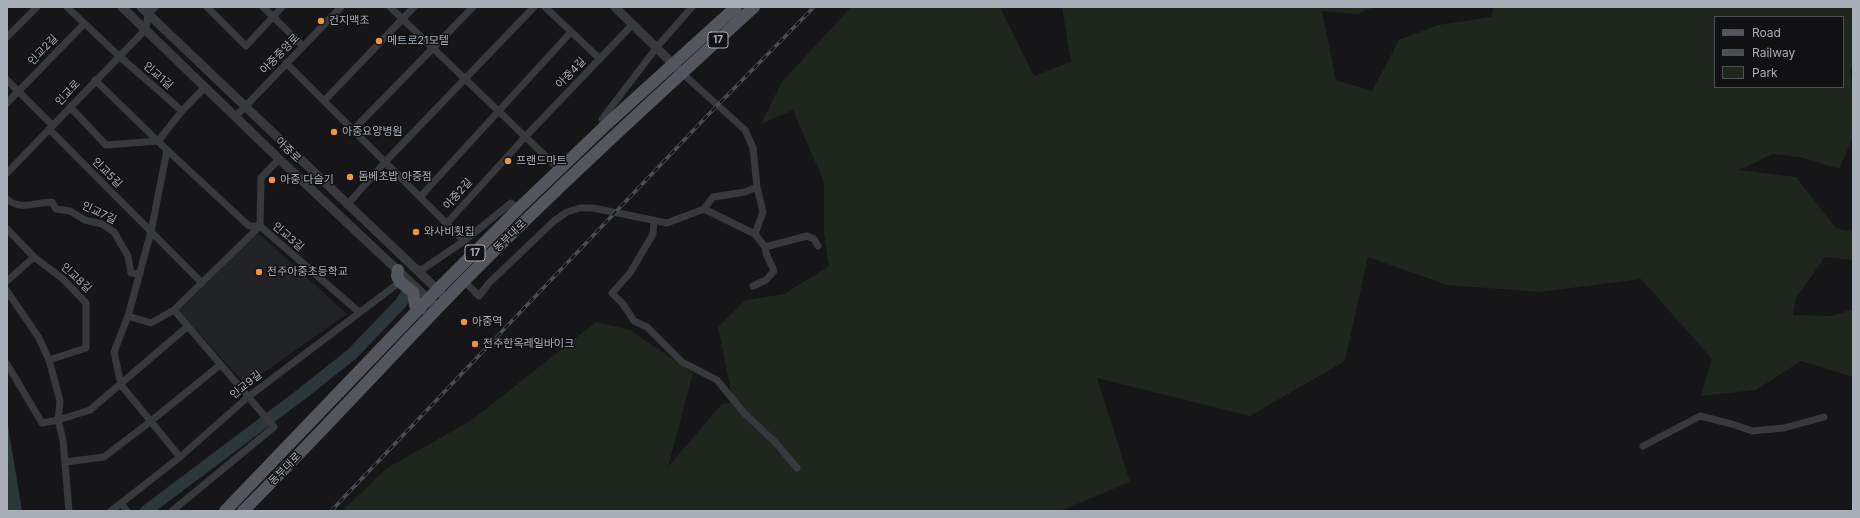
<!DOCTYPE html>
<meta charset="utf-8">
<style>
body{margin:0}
#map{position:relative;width:1860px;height:518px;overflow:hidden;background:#161618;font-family:Inter,sans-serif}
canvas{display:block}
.frame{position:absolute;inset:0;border:8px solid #a8afb8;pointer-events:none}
.legend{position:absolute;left:1714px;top:16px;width:130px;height:72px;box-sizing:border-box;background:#111113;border:1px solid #4d5055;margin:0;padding:5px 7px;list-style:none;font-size:12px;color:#a8afb8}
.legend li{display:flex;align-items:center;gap:8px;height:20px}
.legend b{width:20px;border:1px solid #4d5055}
</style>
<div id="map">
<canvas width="1860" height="518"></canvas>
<div class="frame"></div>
<ul class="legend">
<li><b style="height:5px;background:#53565c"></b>Road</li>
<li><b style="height:5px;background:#4a4d52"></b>Railway</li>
<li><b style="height:11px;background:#1e261e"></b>Park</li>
</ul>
</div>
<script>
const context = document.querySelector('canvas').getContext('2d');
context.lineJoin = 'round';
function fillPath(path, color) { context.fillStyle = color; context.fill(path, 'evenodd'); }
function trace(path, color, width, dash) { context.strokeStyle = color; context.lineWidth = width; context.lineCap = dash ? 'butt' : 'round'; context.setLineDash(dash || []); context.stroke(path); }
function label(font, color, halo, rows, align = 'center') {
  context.font = font + ' Inter,"Noto Sans KR",sans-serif'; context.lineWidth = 3; context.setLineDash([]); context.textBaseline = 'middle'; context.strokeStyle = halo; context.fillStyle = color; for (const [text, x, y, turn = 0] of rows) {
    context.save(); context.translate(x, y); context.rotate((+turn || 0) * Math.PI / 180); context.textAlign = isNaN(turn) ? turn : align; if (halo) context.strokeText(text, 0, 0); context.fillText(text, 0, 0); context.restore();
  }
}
const built = new Path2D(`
 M258,233L347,314L246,385L179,311Z`);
const green = new Path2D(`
 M851,7H1000L1034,76L1071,62L1062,7H1374L1358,14L1322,11L1336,80L1372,91L1399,40L1438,25L1491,17L1494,7H1853V65L1850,71L1853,92V137L1839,169L1800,157L1773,154L1739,170L1796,177L1836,228L1853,232V260L1825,257L1796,298L1793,315L1832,316L1853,309V377L1801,361L1756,390L1701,396L1712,359L1641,279L1540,292L1447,285L1368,257L1345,361L1250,416L1097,378L1130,482L1060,511H342L387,468L472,420L596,322L630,330L693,373L668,467L722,404L732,402L731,392L718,327L746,300L784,294L829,266L824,234V182L793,110L761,124L781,83ZM1715,17H1843V87H1715Z`);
const water = new Path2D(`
 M7,420L22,511H7Z`);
const river = new Path2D(`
 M146,511L303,393L352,354L401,303L405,296`);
const minor = new Path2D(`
 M67,7L119,56L182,111
 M207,7L246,46L282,7
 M263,7L303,46
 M390,7L560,170
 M545,7L600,59
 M7,37L37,7
 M286,63L464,241
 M7,80L52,125
 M95,80L167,150L249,226H260L359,312
 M324,101L414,7
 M7,103L84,24
 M70,107L106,145L158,141L182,111L205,87
 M236,116L341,7
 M607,124L602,119L657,47L692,7
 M49,129L202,283
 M353,130L473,7
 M167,150L151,232L128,316L114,352L121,385L180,457
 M7,173L146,29L148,14L155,7
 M420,197L571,32
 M7,199C20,211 36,202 52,202L56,209L70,211L85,220L102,224L114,232L128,256L131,273L140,274
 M347,205L385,162L534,7
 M704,209L755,234L765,247L766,253L774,271L766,280L753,286
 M654,220L653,234L630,273L612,293L623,304L634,321L647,327L682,362L717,380L744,413L775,442L797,468
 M447,223L525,137L633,24
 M7,229L34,257L63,279L86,303V348L49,360
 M755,234L763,212L757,187
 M765,247L807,236L814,239L818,246
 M416,270L423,269L464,241L511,203L518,209
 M7,281L34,257
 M464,281L479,296L489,283L554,221L567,212L580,208H593L667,223L704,209L713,197L745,192L757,187L753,148L745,130L682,73
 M7,291L39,338L49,360L60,401L58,420L63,440L69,511
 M128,316L151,323L174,310L260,226L261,178L279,159
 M7,364L42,423L58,420L90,410L187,327
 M1643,446L1700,416L1732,424L1752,431L1784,428L1824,417
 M66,462L104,457L151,421L220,365
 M121,503L127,511
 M111,511L180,457L248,397L400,282
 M172,511L274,427L174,310`);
const tertiary = new Path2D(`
 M122,7L279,159L438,308
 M141,7L442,294
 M615,7L682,73`);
const primary = new Path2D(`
 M398,270L397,276L400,282L413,292L415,305L420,309
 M225,511L437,290L518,209L607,124L736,7
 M243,511C318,436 389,358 463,282C557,187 656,97 754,7`);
const rail = new Path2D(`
 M331,511L707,116L814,7`);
const markers = [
 [321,21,4,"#f29634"],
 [379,41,4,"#f29634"],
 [334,132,4,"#f29634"],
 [508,161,4,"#f29634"],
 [350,177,4,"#f29634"],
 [272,180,4,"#f29634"],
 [416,232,4,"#f29634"],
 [259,272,4,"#f29634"],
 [464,322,4,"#f29634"],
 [475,344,4,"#f29634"]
];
const shields = [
 [718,40,20],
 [475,253,20]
];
const shieldNames = [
 ["17",718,40],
 ["17",475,253]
];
const poiNames = [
 ["건지맥조",329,21],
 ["메트로21모텔",387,41],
 ["아중요양병원",342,132],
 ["프랜드마트",516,161],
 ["돔베초밥 아중점",358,177],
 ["아중 다슬기",280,180],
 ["와사비횟집",424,232],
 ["전주아중초등학교",267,272],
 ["아중역",472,322],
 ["전주한옥레일바이크",483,344]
];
const streetNames = [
 ["인교2길",43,50,-46],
 ["아중중앙로",280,54,-46],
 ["아중4길",571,73,-46],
 ["인교1길",158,76,41],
 ["인교로",68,93,-47],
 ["아중로",288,150,44],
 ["인교5길",107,173,45],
 ["아중2길",458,194,-48],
 ["인교7길",99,213,26],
 ["동부대로",510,236,-44],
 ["인교3길",288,237,41],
 ["인교8길",76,278,43],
 ["인교9길",246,385,-39],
 ["동부대로",285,469,-46]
];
fillPath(built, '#222325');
fillPath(green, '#1e261e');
fillPath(water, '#2c373c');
trace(river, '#2c373c', 12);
trace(minor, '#37393d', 7);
trace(tertiary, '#37393d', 9);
trace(primary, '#53565c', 12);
trace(rail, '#4a4d52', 3.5);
trace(rail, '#111113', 2, [6]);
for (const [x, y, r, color] of markers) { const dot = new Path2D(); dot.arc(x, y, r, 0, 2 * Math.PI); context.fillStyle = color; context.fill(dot); trace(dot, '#111113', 1.5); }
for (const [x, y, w] of shields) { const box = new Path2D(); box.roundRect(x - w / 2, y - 8, w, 16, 3); context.fillStyle = '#111113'; context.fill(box); trace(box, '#a8afb8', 1); }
label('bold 10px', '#a8afb8', null, shieldNames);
label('11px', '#a8afb8', '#111113', poiNames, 'left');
label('11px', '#a8afb8', '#111113', streetNames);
</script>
